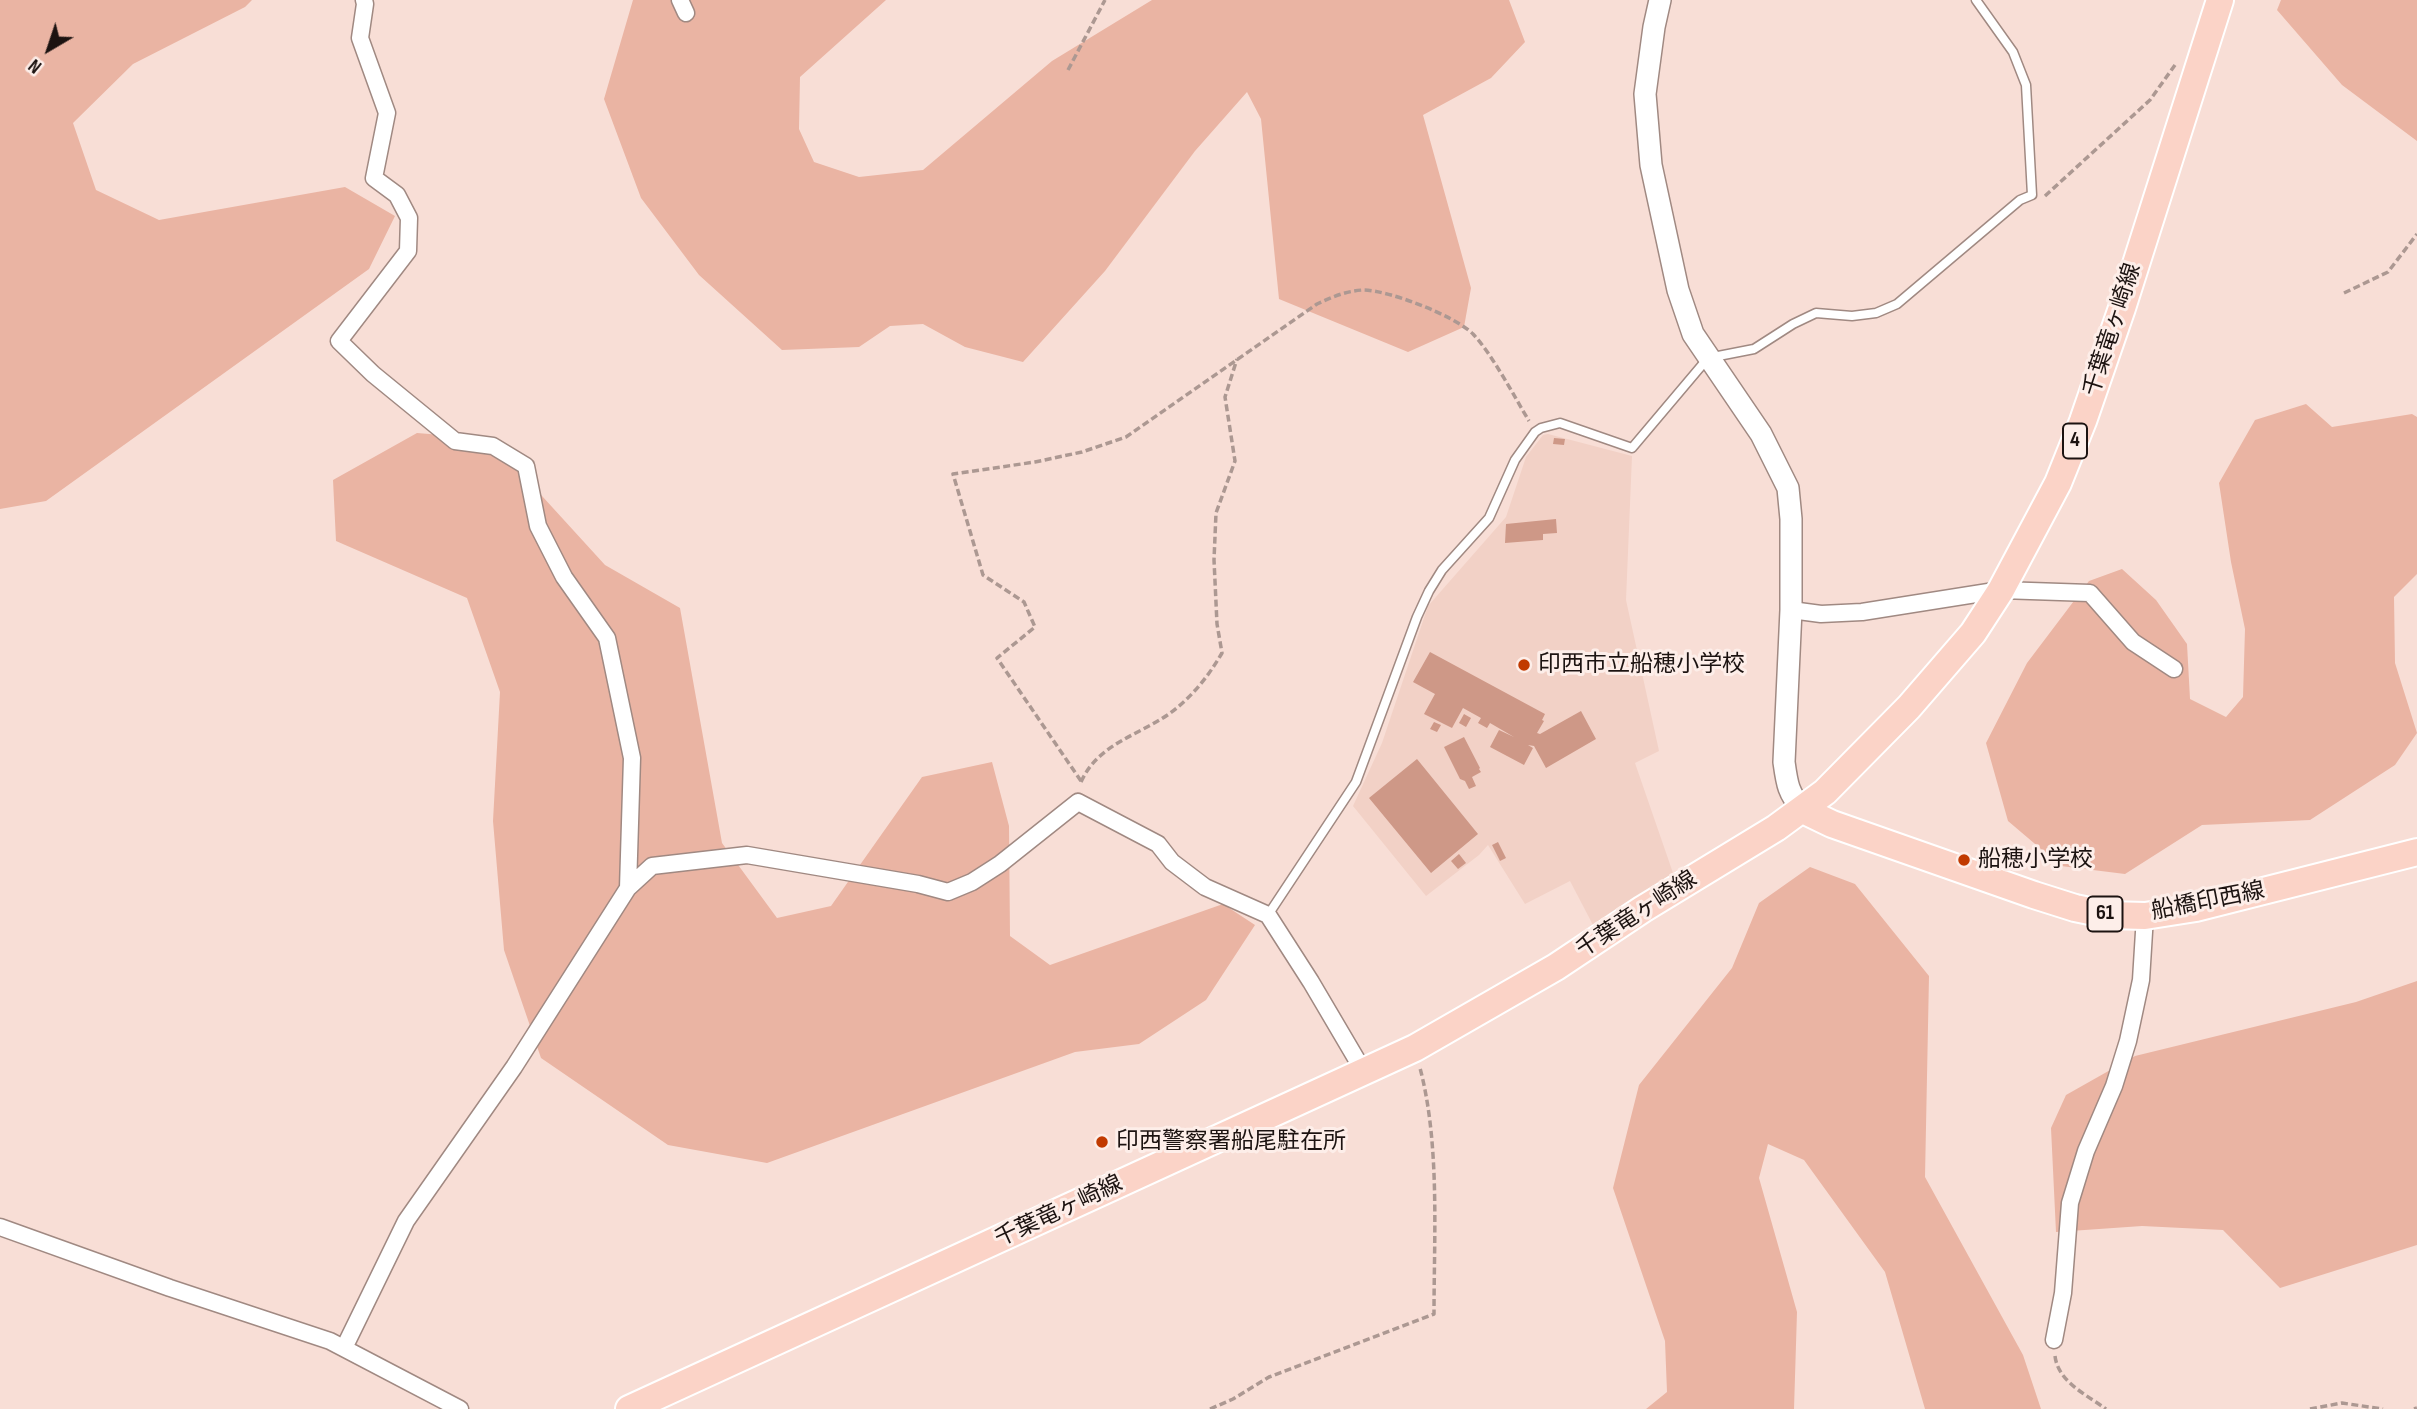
<!DOCTYPE html>
<meta charset="utf-8">
<style>
body{margin:0}
#map{position:relative;width:2417px;height:1409px;overflow:hidden;background:#f8ded6;font-family:"Sofia Sans Condensed",sans-serif}
canvas{display:block}
.north{position:absolute;left:14px;top:14px;width:70px;height:70px;-webkit-text-stroke:5px #fdeee9;paint-order:stroke;rotate:219deg;font-size:19px;font-weight:700;line-height:28px;text-align:center;color:#1c1311}
.north::after{content:'';display:block;margin:auto;width:24px;height:32px;background:#1c1311;clip-path:polygon(50% 0,100% 100%,50% 72%,0 100%)}
</style>
<div id="map">
<canvas width="2417" height="1409"></canvas>
<div class="north">N</div>
</div>
<script>
const context = document.querySelector('canvas').getContext('2d');
context.lineJoin = 'round';
function fillPath(path, color) { context.fillStyle = color; context.fill(path, 'evenodd'); }
function trace(path, color, width, dash) { context.strokeStyle = color; context.lineWidth = width; context.lineCap = dash ? 'butt' : 'round'; context.setLineDash(dash || []); context.stroke(path); }
function label(font, color, halo, rows, align = 'center') {
  context.font = font + ' "Sofia Sans Condensed","Noto Sans JP",sans-serif'; context.lineWidth = 6; context.setLineDash([]); context.textBaseline = 'middle'; context.strokeStyle = halo; context.fillStyle = color; for (const [text, x, y, turn = 0] of rows) {
    context.save(); context.translate(x, y); context.rotate((+turn || 0) * Math.PI / 180); context.textAlign = isNaN(turn) ? turn : align; if (halo) context.strokeText(text, 0, 0); context.fillText(text, 0, 0); context.restore();
  }
}
const built = new Path2D(`
 M1548,434L1632,456L1626,600L1659,751L1635,763L1673,873L1593,925L1570,881L1525,904L1488,845L1479,855L1426,896L1353,806L1382,743L1428,606L1506,517L1526,457L1543,435Z`);
const green = new Path2D(`
 M0,0H252L245,7L133,64L73,123L96,190L159,220L345,187L395,216L369,269L46,501L0,509Z
 M633,0H886L800,77L799,129L814,162L859,177L923,170L1052,61L1152,0H1509L1525,42L1491,78L1423,115L1471,288L1464,327L1408,352L1279,299L1261,119L1247,92L1195,151L1105,271L1023,362L965,347L923,324L890,326L859,347L782,350L699,275L641,198L604,99Z
 M2281,0H2417V141L2342,85L2277,10Z
 M2306,404L2332,427L2412,414L2417,417V574L2394,597L2395,663L2417,733L2395,765L2310,820L2202,825L2125,874L2061,866L2008,821L1986,743L2027,663L2089,581L2122,569L2156,600L2187,644L2190,699L2226,717L2243,697L2245,629L2231,562L2219,483L2255,420Z
 M417,433L490,439L605,565L680,608L722,843L777,918L831,906L922,777L992,762L1009,826L1010,936L1050,965L1223,904L1255,925L1206,1000L1139,1044L1075,1052L767,1163L668,1145L541,1058L504,950L493,821L500,692L467,598L336,541L333,480Z
 M1810,867L1855,884L1929,976L1925,1177L2023,1355L2041,1409H1925L1885,1272L1804,1160L1768,1144L1759,1178L1797,1312L1794,1409H1646L1667,1392L1665,1341L1613,1188L1639,1085L1732,968L1759,903Z
 M2417,981V1245L2280,1288L2223,1230L2142,1226L2056,1232L2051,1128L2066,1095L2135,1056L2356,1002Z`);
const building = new Path2D(`
 M1554,438L1565,439L1564,445L1553,444Z
 M1556,519L1557,533L1543,534V540L1505,543L1506,524Z
 M1430,652L1545,714L1542,720L1544,721L1537,733L1540,734L1581,711L1596,739L1546,768L1534,746L1528,745L1533,748L1524,765L1490,747L1499,730L1514,737L1490,723L1487,728L1478,723L1481,718L1463,708L1452,728L1424,714L1435,694L1413,682Z
 M1464,714L1471,718L1466,727L1459,723Z
 M1434,722L1441,725L1437,732L1430,729Z
 M1464,737L1480,768L1479,769L1481,772L1472,777L1476,786L1469,789L1465,781L1460,779L1444,747Z
 M1417,759L1478,834L1431,873L1369,798Z
 M1498,842L1506,858L1500,861L1492,845Z
 M1459,854L1466,863L1458,869L1451,861Z`);
const path = new Path2D(`
 M1068,70L1105,0
 M2045,196L2150,100L2175,65
 M2344,293L2388,272L2417,234
 M1081,781L997,658L1035,627L1024,602L983,575L953,474L1035,462L1082,452L1126,437L1317,304C1332,297 1346,291 1363,290C1389,290 1455,316 1473,334C1492,354 1514,396 1529,421
 M1081,782C1098,744 1137,736 1169,714C1191,698 1208,677 1222,653L1217,624L1214,560L1216,513L1235,461L1225,397L1237,359
 M2055,1356C2058,1382 2087,1395 2106,1409
 M1210,1409L1233,1399L1269,1377L1434,1314C1434,1235 1440,1144 1420,1068
 M2310,1409L2342,1403L2383,1409
 M2414,1409L2417,1408`);
const service = new Path2D(`
 M1268,915L1356,782L1417,617L1429,591L1442,570L1489,518L1515,460L1535,432L1541,428L1560,423L1632,448L1708,358L1754,349L1793,324L1816,313L1852,316L1876,313L1897,304L2020,200L2032,195L2026,85L2013,52L1976,0`);
const minor = new Path2D(`
 M364,0L365,4L360,38L387,113L374,178L397,195L409,218L408,251L339,341L373,374L455,441L493,446L526,466L538,526L564,577L607,638L632,758L628,888L652,866L747,855L918,884L948,892L972,882L1000,864L1078,802L1158,844L1172,862L1205,887L1268,915L1311,982L1364,1072
 M680,0L686,13
 M1791,610L1821,614L1862,612L2001,590L2090,593L2133,642L2174,669
 M0,1227L170,1288L330,1341L460,1409
 M2054,1340L2063,1293L2070,1203L2086,1151L2114,1086L2128,1041L2141,980L2145,916
 M344,1348L406,1221L514,1067L628,888`);
const tertiary = new Path2D(`
 M1660,0L1654,27L1645,94L1651,165L1678,290L1693,334L1761,434L1788,488L1791,519V610L1784,762C1787,784 1788,793 1803,810`);
const primary = new Path2D(`
 M1803,810L1832,824L2034,895L2075,908L2109,915L2145,916L2196,908L2417,852
 M629,1409L1415,1048L1556,967L1643,909L1776,828L1825,792L1909,707L1973,633L2001,590L2058,483L2083,421L2122,308L2220,0`);
const markers = [
 [1524,665,7,"#c13a00"],
 [1964,860,7,"#c13a00"],
 [1102,1142,7,"#c13a00"]
];
const shields = [
 [2075,441,24],
 [2105,914,35]
];
const shieldNames = [
 ["4",2075,441],
 ["61",2105,914]
];
const streetNames = [
 ["千葉竜ヶ崎線",2113,330,-72],
 ["船橋印西線",2208,902,-11],
 ["千葉竜ヶ崎線",1637,915,-33],
 ["千葉竜ヶ崎線",1059,1212,-25]
];
const poiNames = [
 ["印西市立船穂小学校",1538,665],
 ["船穂小学校",1978,860],
 ["印西警察署船尾駐在所",1116,1142]
];
fillPath(built, '#f2d1c6');
fillPath(green, '#eab4a3');
fillPath(building, '#ce9887');
trace(service, '#a08982', 11);
trace(minor, '#a08982', 19);
trace(tertiary, '#a08982', 24);
trace(primary, '#fff', 30);
trace(path, '#ac9892', 3.5, [7, 3.5]);
trace(service, '#fff', 8);
trace(minor, '#fff', 16);
trace(tertiary, '#fff', 21);
trace(primary, '#fbd3c7', 26);
for (const [x, y, r, color] of markers) { const dot = new Path2D(); dot.arc(x, y, r, 0, 2 * Math.PI); context.fillStyle = color; context.fill(dot); trace(dot, '#fdeee9', 2.5); }
for (const [x, y, w] of shields) { const box = new Path2D(); box.roundRect(x - w / 2, y - 17.5, w, 35, 5); context.fillStyle = '#fdeee9'; context.fill(box); trace(box, '#1c1311', 2); }
label('bold 21px', '#1c1311', null, shieldNames);
label('23px', '#1c1311', '#fdeee9', streetNames);
label('23px', '#1c1311', '#fdeee9', poiNames, 'left');
</script>
